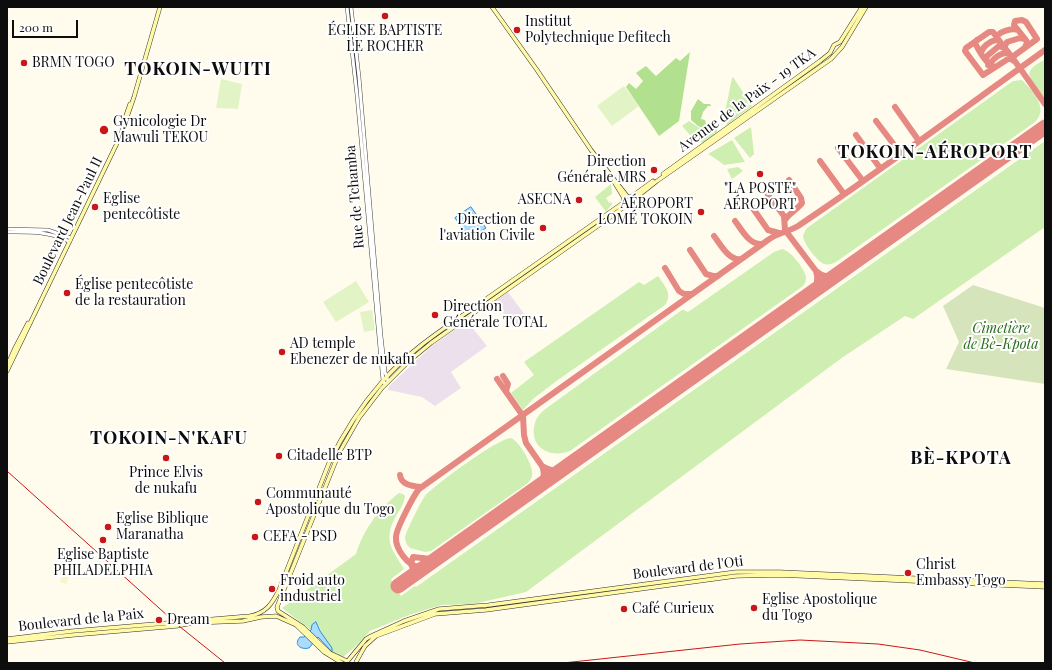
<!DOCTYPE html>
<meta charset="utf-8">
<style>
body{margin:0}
#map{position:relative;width:1052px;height:670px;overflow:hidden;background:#fffced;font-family:"Playfair Display",serif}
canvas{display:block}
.frame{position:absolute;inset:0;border:8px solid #0d0d0d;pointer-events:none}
.scale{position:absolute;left:12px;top:20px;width:66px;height:18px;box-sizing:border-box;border:2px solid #0d0d0d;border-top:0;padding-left:5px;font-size:12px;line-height:14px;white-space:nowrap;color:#0d0d0d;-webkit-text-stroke:3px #fff;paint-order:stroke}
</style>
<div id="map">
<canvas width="1052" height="670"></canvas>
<div class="frame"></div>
<div class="scale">200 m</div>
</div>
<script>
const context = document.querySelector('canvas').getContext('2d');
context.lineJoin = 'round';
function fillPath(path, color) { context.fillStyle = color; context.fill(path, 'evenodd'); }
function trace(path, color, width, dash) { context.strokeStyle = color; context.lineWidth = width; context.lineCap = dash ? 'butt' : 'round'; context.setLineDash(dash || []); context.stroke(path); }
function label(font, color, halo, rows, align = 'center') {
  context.font = font + ' "Playfair Display",serif'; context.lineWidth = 4; context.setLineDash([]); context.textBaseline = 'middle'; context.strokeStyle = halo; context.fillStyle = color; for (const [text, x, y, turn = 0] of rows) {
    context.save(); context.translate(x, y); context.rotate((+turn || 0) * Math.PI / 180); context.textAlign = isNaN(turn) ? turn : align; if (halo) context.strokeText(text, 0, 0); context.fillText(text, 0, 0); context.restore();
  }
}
const industrial = new Path2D(`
 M508,292L528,319L516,328H513L495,301Z
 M467,321L487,346L451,372L461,388L435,406L422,397L388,390L389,386L433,345Z`);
const farmland = new Path2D(`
 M55,565L71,572L66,584L60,582L62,575L53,571Z`);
const green = new Path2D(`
 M1045,59V98C1041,92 1026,78 1030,71C1032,66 1041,62 1045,59Z
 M733,77L752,106L727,125L724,117L732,78Z
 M1022,80C1033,91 1049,108 1035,122L836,262C832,264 828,265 824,264C817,261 803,243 803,236C804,233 805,231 807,228L1013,81Z
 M689,121L698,127L716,134L703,145L700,139L694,144V135L691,136L682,126Z
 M751,127L754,154L750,158L734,138Z
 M732,140L745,162L724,165L716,159L708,154Z
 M1045,141V227L913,319L905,316L843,357L526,592L473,604L441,605L409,615L370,631L355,647L343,657L332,653C333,645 320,634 318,625L311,630L282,608L356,554C362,532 380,507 399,493L403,494L405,496C404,504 400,509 396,516C383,540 391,548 404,569L391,579L401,596L415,586L416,587Z
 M738,167L743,171L732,179L727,169Z
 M611,184L612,194L606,198L609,203L611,202L612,204L606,212L595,197Z
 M782,249C791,251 804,268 806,277C806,281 805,283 803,286L570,451C550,459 528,447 535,423C536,418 540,414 544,410L682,310H684L688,312L774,252Z
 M658,276C665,286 673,294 665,305L555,382L533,399L523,410L511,393L534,375L524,362L639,282L644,285Z
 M511,438C519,441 531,462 532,471C533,476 531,479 528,483L431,551L425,552L410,548C407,545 405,542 405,537C405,534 422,499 425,496C435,485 498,438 511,438Z`);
const forest = new Path2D(`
 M690,52L679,121L659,136L626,87L629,83L636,89L643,81L636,73L646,66L656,76L676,58L680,61Z
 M698,99L704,104H710L711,106H708L703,112L701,119L705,120L706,124L711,123L716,130H717L716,133L698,126L691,120V111Z`);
const cemetery = new Path2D(`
 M973,285L1045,308V384L946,369L959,342L943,306Z`);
const pitch = new Path2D(`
 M221,79L242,84L238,109L216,108Z
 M624,86L639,106L612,126L597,106Z
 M356,281L369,302L336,322L323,302Z
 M372,310L375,330L364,332L360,312Z`);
const water = new Path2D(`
 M471,207L486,228L470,239L455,218Z
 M316,622L320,631L332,648V652L318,637L309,648C301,650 293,645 300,637H304L311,630L312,625Z`);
const taxiway = new Path2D(`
 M977,40L975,43C979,51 987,66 995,67
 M998,40L997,36C1001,31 1012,28 1018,30
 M1025,47L1027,43L1026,40L1014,25L1015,21L1022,20L1026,22L1037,39L1015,55L1013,58L1014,61L1011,59H1008L983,75L965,51L966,48L989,32H993C998,39 1003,46 1008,52C1021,69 1033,87 1045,104
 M981,53C982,47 990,41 996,40L999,41
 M986,60L987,56L999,46L1004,48L1007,42L1020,38L1025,39
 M988,65H990C992,59 1001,52 1008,53
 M895,107L919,141
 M876,121L901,154
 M856,135L880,168
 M838,148L863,181
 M820,161L844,194
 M768,195L784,216L785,230L816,271C823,277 829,278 837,274
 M752,207L768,230L779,233
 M785,220C789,213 797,210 802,203L801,198L789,180
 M735,221C742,230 749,245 762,244
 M714,236C721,245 729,261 741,259
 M690,250L706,274L713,276H718
 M665,268L679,291L684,294H692
 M811,293C817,286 819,280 816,271
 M503,376L508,384L506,391
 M497,379L523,416L524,435L526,443L542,466
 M400,475C401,485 412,486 421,487
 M535,489C543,482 546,476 542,466C552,472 559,471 568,465
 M429,565C426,566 423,567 420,567C408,567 395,548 396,537C396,529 414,495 419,489L768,240C777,233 788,232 798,226C882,170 963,109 1045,50
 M418,572L414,571L411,564L413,557L431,559L439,557`);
const runway = new Path2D(`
 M398,586L1045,127`);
const tertiary = new Path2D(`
 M347,7L357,95L382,371L383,380L385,384
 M351,7L359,77L381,336L385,372L388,381
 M7,229L48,230L71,238
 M7,232C29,232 48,231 68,241H70`);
const secondary = new Path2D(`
 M492,7L537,70L591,150L627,196
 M124,121L130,104
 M663,174L820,61L830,53L834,45L840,42L862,7
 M613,180L624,198
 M631,197L653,181
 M633,200L657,181L831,59L842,47L866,7
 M7,366L15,348L28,323
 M7,371L120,137L134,97L160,7
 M277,607L278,611L303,627L330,653L347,661
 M7,639L73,631L250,616C266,613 272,604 279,590L329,463C343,434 361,406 382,382C408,351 446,327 479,304C527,270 575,237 623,203C623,197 627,195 632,198L633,203L631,206H625L612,216L431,343L408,362L382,388L359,418L339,453L277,607
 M7,642L73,635L177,626L192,623L243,621L261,617L276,616L296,625L324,652L342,663
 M356,662L365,646L376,636L435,614L486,610L736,576L780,575L1045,587
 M346,663L366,639L371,636L404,621L439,609L489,605L736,572H780L1045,584`);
const rail = new Path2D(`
 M7,471L179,626L225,663
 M563,663L740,644L800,640L878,644L920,650L975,663`);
const markers = [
 [385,16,4,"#cb1618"],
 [517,30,4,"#cb1618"],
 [24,63,4,"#cb1618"],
 [104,130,5,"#cb1618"],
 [654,170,4,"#cb1618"],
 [760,174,4,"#cb1618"],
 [579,200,4,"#cb1618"],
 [95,207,4,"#cb1618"],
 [701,212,4,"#cb1618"],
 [543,228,4,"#cb1618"],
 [67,293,4,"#cb1618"],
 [435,315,4,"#cb1618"],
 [282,352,4,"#cb1618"],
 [279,456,4,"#cb1618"],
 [166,458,4,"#cb1618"],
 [258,502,4,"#cb1618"],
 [108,527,4,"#cb1618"],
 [255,537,4,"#cb1618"],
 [103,540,4,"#cb1618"],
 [908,573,4,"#cb1618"],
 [272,589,4,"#cb1618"],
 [754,608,4,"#cb1618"],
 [624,609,4,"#cb1618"],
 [159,620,4,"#cb1618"]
];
const poiNames = [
 ["Institut",525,22],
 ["Polytechnique Defitech",525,38],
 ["ÉGLISE BAPTISTE",385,31,"center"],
 ["LE ROCHER",385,47,"center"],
 ["BRMN TOGO",32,63],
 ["Gynicologie Dr",113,122],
 ["Mawuli TEKOU",113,138],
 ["Direction",646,162,"right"],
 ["Générale MRS",646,178,"right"],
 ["\"LA POSTE\"",760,189,"center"],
 ["AÉROPORT",760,205,"center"],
 ["Eglise",103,199],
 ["pentecôtiste",103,215],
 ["ASECNA",571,200,"right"],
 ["AÉROPORT",693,204,"right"],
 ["LOMÉ TOKOIN",693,220,"right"],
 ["Direction de",535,220,"right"],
 ["l'aviation Civile",535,236,"right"],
 ["Église pentecôtiste",75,285],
 ["de la restauration",75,301],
 ["Direction",443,307],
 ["Générale TOTAL",443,323],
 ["AD temple",290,344],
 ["Ebenezer de nukafu",290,360],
 ["Citadelle BTP",287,456],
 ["Prince Elvis",166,473,"center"],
 ["de nukafu",166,489,"center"],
 ["Communauté",266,494],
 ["Apostolique du Togo",266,510],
 ["Eglise Biblique",116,519],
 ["Maranatha",116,535],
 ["CEFA - PSD",263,537],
 ["Eglise Baptiste",103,555,"center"],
 ["PHILADELPHIA",103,571,"center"],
 ["Christ",916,565],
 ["Embassy Togo",916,581],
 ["Froid auto",280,581],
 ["industriel",280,597],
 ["Eglise Apostolique",762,600],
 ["du Togo",762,616],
 ["Café Curieux",632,609],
 ["Dream",167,620]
];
const streetNames = [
 ["Avenue de la Paix - 19 TKA",747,100,-36],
 ["Rue de Tchamba",355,197,-95],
 ["Boulevard Jean-Paul II",68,221,-64],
 ["Boulevard de l'Oti",688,568,-7],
 ["Boulevard de la Paix",81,620,-6]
];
const parkNames = [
 ["Cimetière",1001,329],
 ["de Bè-Kpota",1001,345]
];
const districtNames = [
 ["TOKOIN-WUITI",198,69],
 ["TOKOIN-AÉROPORT",935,152],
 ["TOKOIN-N'KAFU",169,438],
 ["BÈ-KPOTA",961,458]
];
fillPath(industrial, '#ece0ed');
fillPath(farmland, '#f8f6c9');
fillPath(green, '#cfeeb2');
fillPath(forest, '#b1e08f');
fillPath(cemetery, '#d5e4bb');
fillPath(pitch, '#e2f4c5');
fillPath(water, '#abdbfd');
trace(water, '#2a8edb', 1);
trace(taxiway, '#e58982', 6);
trace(runway, '#e58982', 15);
trace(tertiary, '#404040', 4);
trace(secondary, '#2f2f2f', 4.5);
trace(tertiary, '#fff', 3);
trace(secondary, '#fff9a8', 3.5);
trace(rail, '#cb1618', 1);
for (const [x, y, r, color] of markers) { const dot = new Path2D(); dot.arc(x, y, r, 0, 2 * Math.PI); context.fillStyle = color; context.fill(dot); trace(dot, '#fff', 1.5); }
label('14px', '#0d0d0d', '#fff', poiNames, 'left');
label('14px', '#0d0d0d', '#fff', streetNames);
label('italic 14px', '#256b16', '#fff', parkNames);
context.letterSpacing = '1px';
label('bold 18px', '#0d0d0d', '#fff', districtNames);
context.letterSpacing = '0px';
</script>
